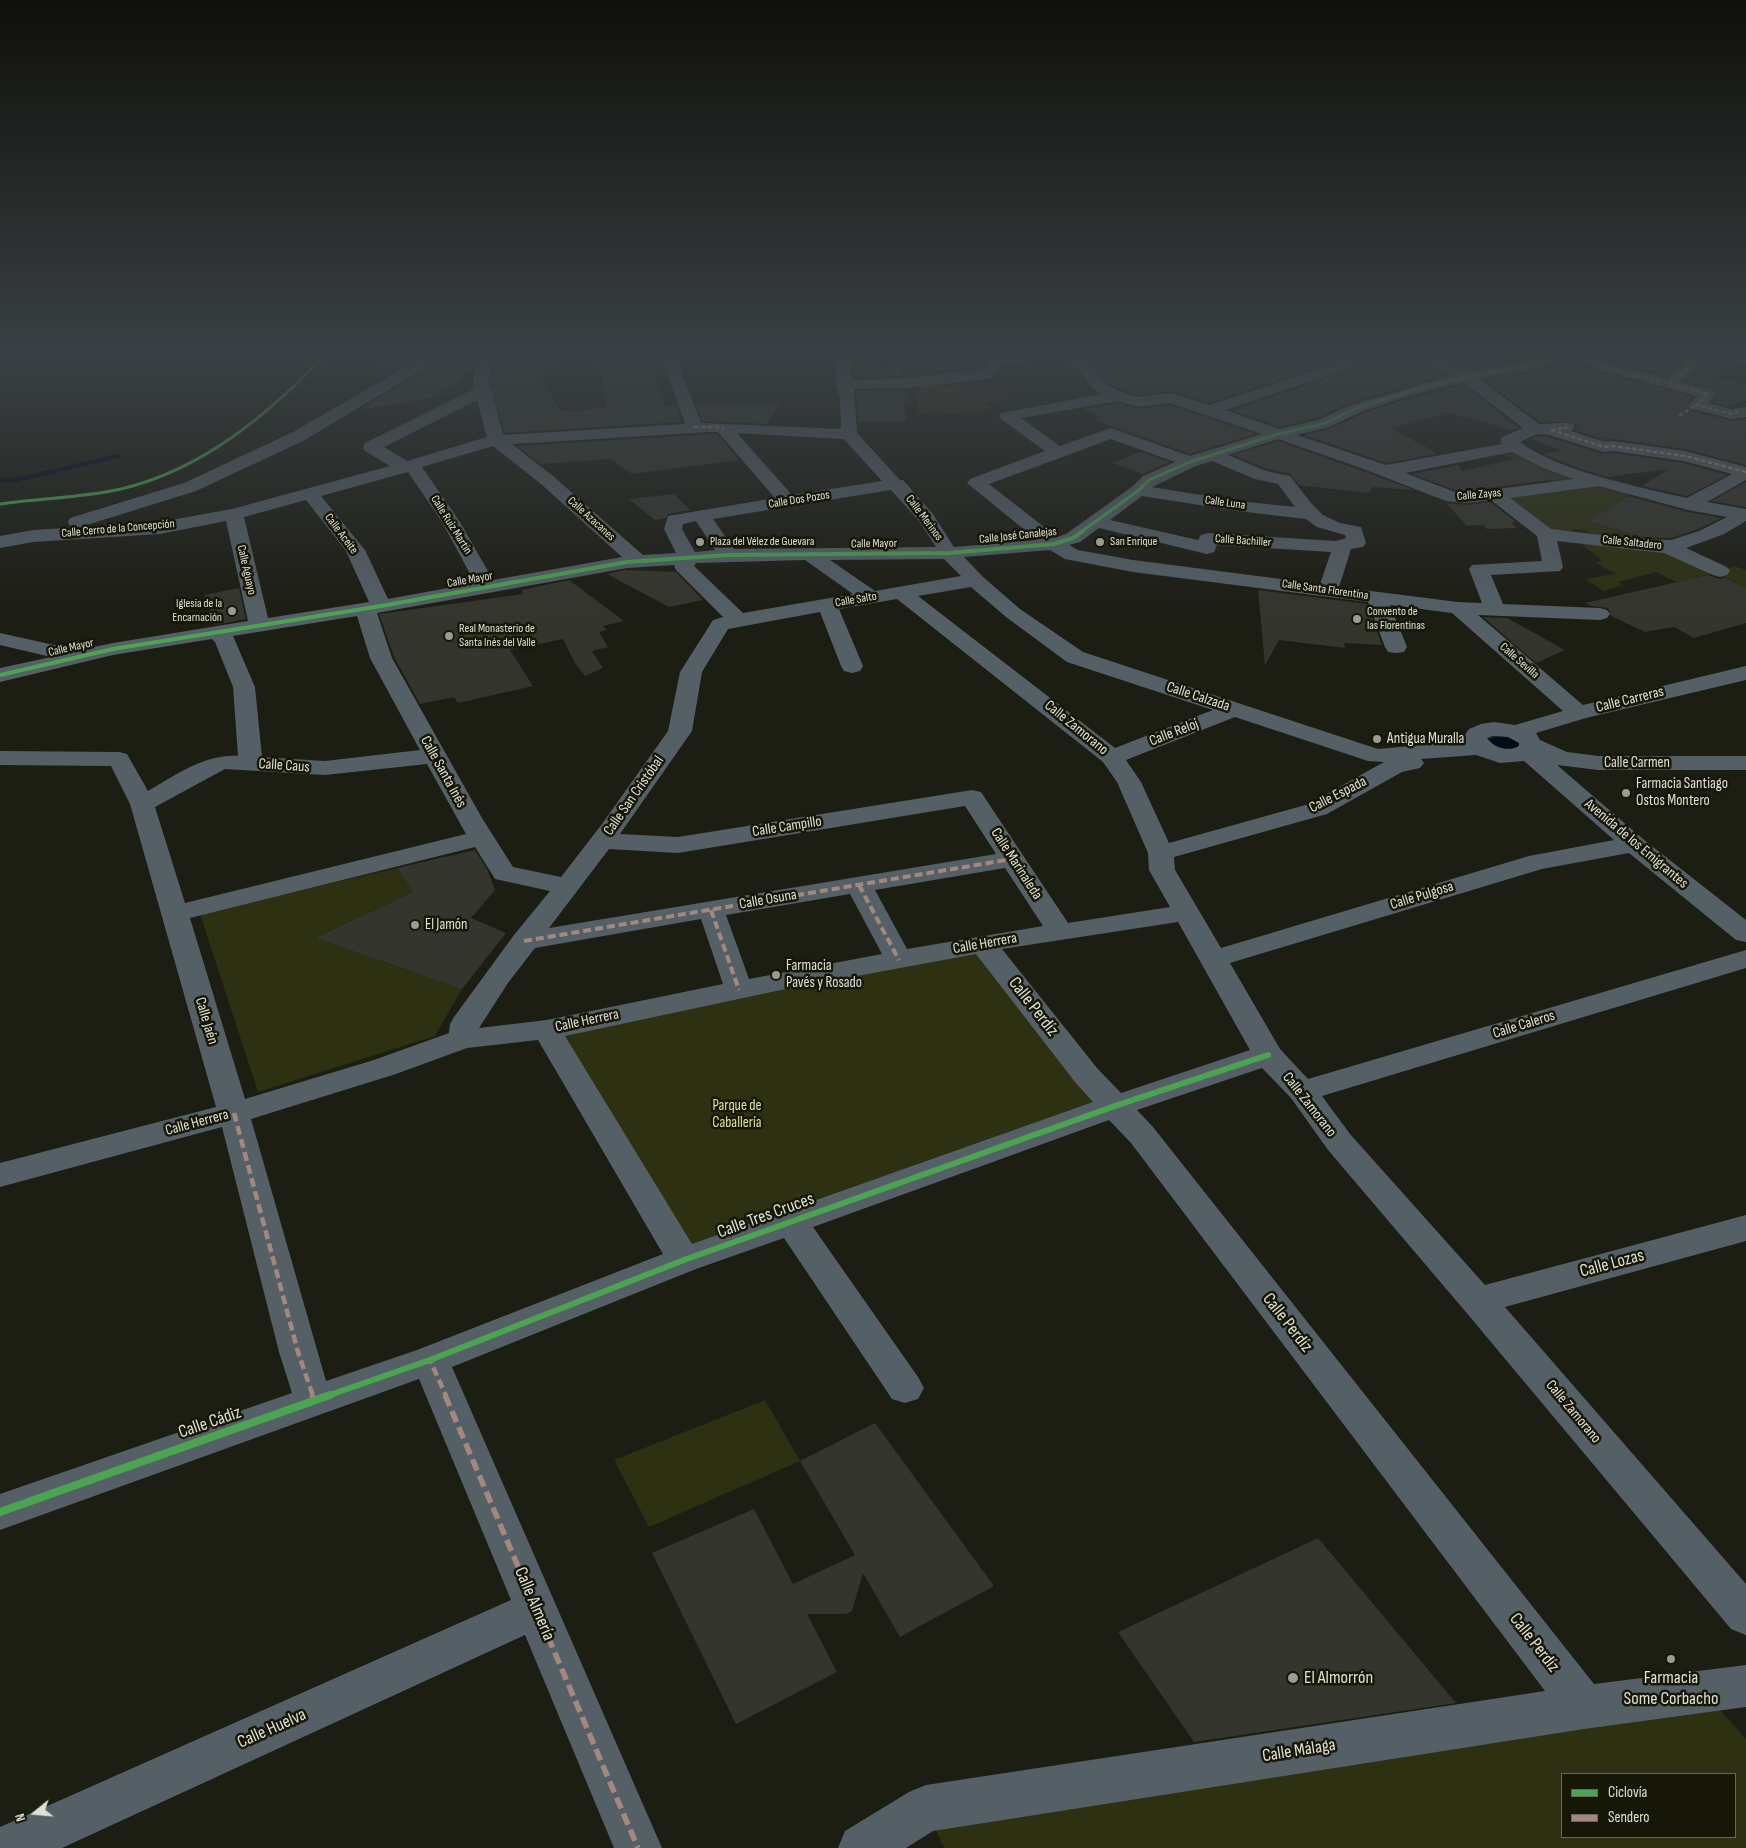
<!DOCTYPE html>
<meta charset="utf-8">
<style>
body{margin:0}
#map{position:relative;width:1746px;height:1848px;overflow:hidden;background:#1c1d13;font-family:"Sofia Sans Condensed",sans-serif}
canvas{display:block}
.legend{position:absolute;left:1561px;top:1773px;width:175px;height:65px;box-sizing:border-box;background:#161706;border:1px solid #666859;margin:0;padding:6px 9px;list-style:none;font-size:15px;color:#dfe1d5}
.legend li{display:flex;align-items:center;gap:10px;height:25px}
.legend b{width:25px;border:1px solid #666859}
.north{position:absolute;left:10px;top:1788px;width:50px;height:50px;-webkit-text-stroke:4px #161706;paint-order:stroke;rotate:253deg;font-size:14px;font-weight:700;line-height:20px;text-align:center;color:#dfe1d5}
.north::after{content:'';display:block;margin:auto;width:18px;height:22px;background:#dfe1d5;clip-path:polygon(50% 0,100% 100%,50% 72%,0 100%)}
</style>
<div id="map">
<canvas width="1746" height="1848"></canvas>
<ul class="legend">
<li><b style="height:6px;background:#4ca352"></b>Ciclovía</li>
<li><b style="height:6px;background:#a5887d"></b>Sendero</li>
</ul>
<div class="north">N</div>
</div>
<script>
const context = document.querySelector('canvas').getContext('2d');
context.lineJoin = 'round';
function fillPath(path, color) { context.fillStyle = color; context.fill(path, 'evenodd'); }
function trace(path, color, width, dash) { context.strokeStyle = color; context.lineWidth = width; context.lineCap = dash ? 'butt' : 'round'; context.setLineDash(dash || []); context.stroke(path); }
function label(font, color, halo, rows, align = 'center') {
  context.font = font + ' "Sofia Sans Condensed",sans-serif'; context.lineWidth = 5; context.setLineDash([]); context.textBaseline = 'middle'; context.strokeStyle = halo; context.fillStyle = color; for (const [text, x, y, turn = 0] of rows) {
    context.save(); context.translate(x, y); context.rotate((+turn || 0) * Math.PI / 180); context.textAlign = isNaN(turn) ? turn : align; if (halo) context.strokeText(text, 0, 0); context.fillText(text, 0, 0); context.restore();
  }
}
const green = new Path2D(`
 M908,355H1003L1011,358L966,365L969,368L917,374L912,369Z
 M944,385L948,387L959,386L967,392L975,391L979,394L998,391L1009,399L984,403L993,409L943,415L941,412L918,414L917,386Z
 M1513,447L1634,491L1590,521L1667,545L1592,534L1581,529L1546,534L1494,494L1555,483L1510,465L1519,463L1495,451Z
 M1578,541L1669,550L1718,572L1734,566L1746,570V588L1716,573L1676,582L1656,572L1618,582L1623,585L1604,591L1585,579L1616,574L1595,562L1603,561Z
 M397,868L413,892L315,938L462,989L435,1036L258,1092L200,914Z
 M983,944L1115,1106L684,1260L547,1030Z
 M765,1400L800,1461L649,1527L614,1460Z
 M1703,1691L1746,1739V1848H944L926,1809ZM1562,1774H1735V1837H1562Z`);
const water = new Path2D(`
 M1501,736L1516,737L1524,748L1504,751L1484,741Z`);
const stream = new Path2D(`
 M0,480H16L118,456`);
const building = new Path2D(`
 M381,355H423L396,370L380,369Z
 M445,355H484L476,366L437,397L362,410V408L442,360Z
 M505,355H557L540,375L560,411L607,408L597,355H649L664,406H677L682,422L504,433L490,381L494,368Z
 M1082,355H1357L1209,403L1172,391L1139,395L1125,391L1105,382Z
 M1385,355H1405L1408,360L1445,376L1350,403L1317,418L1279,427L1231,410L1382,360Z
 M1430,355H1544L1467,370Z
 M1592,355H1686L1682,364L1666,376L1611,362Z
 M1704,355H1710L1714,360L1734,364L1712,377L1746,384V399L1731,407L1712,402L1719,394L1717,390L1684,381L1698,371Z
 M1570,358L1600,372L1693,397L1686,405L1690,410L1732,421L1746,419V465L1685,449L1613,439L1605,440L1574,430L1577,427L1573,422H1540L1484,380L1543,369Z
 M854,366L871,368L900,367L902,376L854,378Z
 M1463,384L1519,428L1511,431L1486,422L1448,413L1391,428L1438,454L1386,463L1304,435L1329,429L1364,413L1407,399Z
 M905,390L909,402H903L907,421L858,422L856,391Z
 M780,403L767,424L702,421L696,405Z
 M1118,403L1139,409L1170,405L1256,434L1190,454L1113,427L1096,419L1103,417L1083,409Z
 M717,434L739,460L632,474L611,459L541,464L517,446Z
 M1537,436L1549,437L1603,454L1613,453L1684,463L1727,475L1687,496L1642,486L1669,469L1607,477L1578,468L1543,454L1561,450L1531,439Z
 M1278,441L1360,470L1414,490L1373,487L1368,493L1299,485L1290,474L1267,469L1233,455Z
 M1141,452L1170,462L1143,474L1112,463Z
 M1520,458L1542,470L1566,478L1487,488L1483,487L1485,489L1467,491L1455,490L1412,474L1458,465L1462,471Z
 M1746,482V507L1712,501Z
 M674,494L690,510L668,514L666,518L655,520L629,499Z
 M1628,496L1688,512L1721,518L1698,529L1671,538L1642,537L1589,521Z
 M1490,502L1516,522H1512L1516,528L1487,529L1484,525L1467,526L1446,503L1467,505Z
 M624,570L676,572L703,600L669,607L607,574Z
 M1708,575L1719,579L1725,578L1746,588V623L1694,638L1674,627L1645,632L1611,616L1608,608L1591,606L1585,603Z
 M569,580L624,621L603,626L607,630L599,632L608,647L592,651L603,668L585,676L576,665L563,639L510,650L533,686L458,703L454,697L420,704L394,657L379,614L523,594L522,590Z
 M239,588L246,619L215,625L204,595Z
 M1258,590L1367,604L1382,645L1344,643L1345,648L1279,640L1265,665Z
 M1483,617L1507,618L1565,650L1536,663Z
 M475,850L487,869L495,890L471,918L506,933L462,989L315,938L413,892L397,868Z
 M875,1423L994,1586L900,1637L863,1573L852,1611L846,1614H807L837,1672L736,1724L652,1553L754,1509L793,1584L855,1555L800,1461Z
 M1318,1538L1456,1703L1194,1742L1118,1632Z`);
const minor = new Path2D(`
 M426,355H443L441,358L305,440L196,491L77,528L70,526L68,522L70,518L184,483L293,432Z
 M487,355H503L492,367L488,381L492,390L503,435L685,424L661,355H675L701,423L841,429L840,398L836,385L835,371L841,355H855L851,371L852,380L907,378L982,370L990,360L1013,355H1042L1040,358L1000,366L992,377L987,379L907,388L854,389L857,433L900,480H903L933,514L954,547L1037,540L967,483L970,479L1045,451L1001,419L999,416L1001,413L1102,394L1094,389L1079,370L1063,355H1079L1089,364L1104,383L1124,393L1139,397L1171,393L1209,405L1362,355H1383L1381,358L1225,410L1279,429L1318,420L1351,405L1450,376L1409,358L1407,355H1426L1467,372L1535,360L1549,355H1588L1610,364L1666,378L1684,365L1688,355H1702L1696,370L1680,382L1715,391L1717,394L1708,403L1731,409L1746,407V417L1732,419L1690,408L1688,405L1697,396L1600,370L1570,356L1543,367L1479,379L1539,424C1550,425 1562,421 1573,424L1575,427L1571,431L1605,442L1613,441L1685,451L1746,467V480L1707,502L1746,509V521L1724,534L1686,548L1727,567L1730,571L1727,575L1720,577L1713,575L1664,553L1557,541L1563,567L1560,571L1491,575L1503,604L1600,608L1607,610L1610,614L1607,618L1600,620L1478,615L1583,705L1746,666V680L1586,718L1536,733L1540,740L1567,752L1598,756H1746V770H1598L1557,765L1643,839L1746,920V942L1736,940L1629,853L1542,869L1230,963L1280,1049L1308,1079L1746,950V968L1322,1096L1350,1134L1485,1285L1746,1215V1241L1505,1307L1746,1584V1635L1731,1629L1465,1311L1328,1150L1291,1098L1262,1068L1137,1110L1153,1127L1594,1684L1746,1665V1707L1584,1729L933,1831L906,1848H838L845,1831L909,1792L926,1785L1545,1691L1131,1143L1109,1120L813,1227L918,1377L924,1388L918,1399L905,1403L892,1399L784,1238L696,1269L452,1367L662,1848H614L525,1635L62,1848H0V1827L511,1600L419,1379L0,1530V1494L292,1393L279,1352L222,1127L0,1187V1163L216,1107L130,804L111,766L0,765V751L119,752L127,754L148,791C176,775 205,754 238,756L233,687L215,642L212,639L113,655L0,682V668L51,657L0,645V633L54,645L74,644L82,645L84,649L113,643L248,621L226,521L160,534L33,542L0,548V536L33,530L160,522L232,509L390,466L365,451L363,447L365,443L474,389C471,375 477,364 487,355ZM1463,382L1523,428L1502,437L1500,441L1502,444L1386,465L1297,435L1329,427L1363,411L1406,397ZM477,400L487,437L407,461L384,447ZM1118,401L1139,407L1170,403L1262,434L1190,456L1111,428L1060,446L1021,418ZM709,432H718L775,498L668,516L664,529L676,553L643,555L553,476L512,444ZM737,433L844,439L882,481L792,495ZM1537,434L1549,435L1604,452L1613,451L1684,461L1732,474L1687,498C1639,487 1558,471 1520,442ZM1111,439L1175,462L1143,476L1133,486L1066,534L1057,537L989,484ZM1278,439L1361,468L1446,501L1467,503L1491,500L1537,536L1542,561L1472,565L1469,569L1482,603L1458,602L1339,587L1351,549L1363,547L1366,543L1361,527L1340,523L1323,515L1311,503L1290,476L1266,471L1228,455ZM493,446L541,484L622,557L493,580L460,522L422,467ZM1512,452L1543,468L1574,479L1467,493L1455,492L1405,473ZM1212,461L1255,479L1278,484L1295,507L1238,501L1152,487L1196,466ZM408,472L442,522L475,583L388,599L365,550L321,496ZM1599,486L1688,510L1727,517L1699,531L1671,540L1635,539L1551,529L1510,498ZM891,490L919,521L936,547L734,549L713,519ZM1142,496L1238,511L1306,519L1317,527L1345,535L1346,538L1336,541L1208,533L1201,535L1198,540L1110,520ZM306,500L346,551L369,602L268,618L244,517ZM696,521L715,550L695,552L682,529L683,524ZM1099,528L1207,554L1214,552L1217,545L1331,552L1320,584L1133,560L1078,550L1069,545L1080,542ZM1050,550L1065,559L1133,572L1368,602L1385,647L1388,652L1396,653L1404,652L1407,647L1390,605L1452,613L1563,711L1515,725L1494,722L1481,724L1469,729L1463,738L1465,741L1378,749L1083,652L1020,609L982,576L964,557ZM944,559L961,576L875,591L830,560ZM805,560L853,594L743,613L694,566L696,563ZM674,565L676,570L723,617L713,620L680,672L668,731L602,824L561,877L513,867L482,818L392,658L377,613L627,568ZM971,587L1006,617L1067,662L1213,710L1115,748L918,596ZM897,599L1103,762L1117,782L1148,853L1149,870L1170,907L1068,923L981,792L972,790L678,837L620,834L692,731L702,672L728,629L820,612L841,666L844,671L852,673L860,671L863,666L839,609ZM357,616L370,658L420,750L325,761L262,757L255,687L233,636ZM1235,717L1368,761L1384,762L1309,804L1169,843L1141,782L1126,760ZM1493,736L1508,737L1519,743V746C1508,752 1494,748 1487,738ZM1476,755L1500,763L1524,761L1614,840L1529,856L1221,948L1175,870L1174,857L1327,814L1402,772L1420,768L1424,763L1421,759ZM427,764L466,834L185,903L155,807L225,769L325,775ZM965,806L996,854L549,928L609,849L678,853ZM475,847L495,879L550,891L514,935L454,1017L450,1024L449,1033L374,1060L245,1099L190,918ZM1005,868L1043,926L907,949L875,890ZM850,894L882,954L749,979L726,915ZM701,919L723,984L547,1020L479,1028L508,983L535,948ZM1178,922L1250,1050L1121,1093L1097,1068L1002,949ZM976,954L1075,1082L1093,1102L692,1244L565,1036L781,990ZM538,1040L663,1254L417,1350L326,1381L251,1119L396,1074L467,1048Z
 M1712,355L1746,357V365L1714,358Z`);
const quietFar3 = new Path2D(`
 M1512,355L1534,362
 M1576,355L1605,367L1709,394L1696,405L1732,414L1738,412
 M1587,358L1605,355
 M1669,383L1691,367L1695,355
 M1679,416L1696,405
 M694,427H718L724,429
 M1551,430L1604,447L1613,446L1685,456L1746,472
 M1551,430L1567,427`);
const quietFar2 = new Path2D(`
 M859,885L899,960
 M711,910L739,990
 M524,941L1012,859`);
const quietFar1 = new Path2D(`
 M234,1113L298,1352L313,1396
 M425,1362L430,1360L446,1396`);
const quiet = new Path2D(`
 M312,1395L314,1401
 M445,1395L638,1848`);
const cyclewayFar3 = new Path2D(`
 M0,504C40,498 81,498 121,489C202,470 269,414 325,355
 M1081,532L1139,490L1149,480L1190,462L1278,434L1323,424L1357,408L1400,394L1465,377L1538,364L1563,355`);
const cyclewayFar2 = new Path2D(`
 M0,675L113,649L381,606L627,562L728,555L949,553L1054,544L1073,538L1083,531`);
const cyclewayFar1 = new Path2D(`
 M327,1396L430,1360L684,1260L1115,1106L1268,1055`);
const cycleway = new Path2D(`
 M0,1512L330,1395`);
const markers = [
 [700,542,5,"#9b9c91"],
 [1100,542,5,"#9b9c91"],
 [232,611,5,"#9b9c91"],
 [1357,619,5,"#9b9c91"],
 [449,636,5,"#9b9c91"],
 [1377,739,5,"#9b9c91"],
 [1626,793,5,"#9b9c91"],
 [415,925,5,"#9b9c91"],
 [776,975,5,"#9b9c91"],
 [1671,1659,5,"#9b9c91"],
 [1293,1678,6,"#9b9c91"]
];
const farStreetnames = [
 ["Calle Zayas",1479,495,-5],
 ["Calle Dos Pozos",799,500,-9],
 ["Calle Luna",1225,503,8],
 ["Calle Merinos",924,518,53],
 ["Calle Azacanes",591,519,42],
 ["Calle Ruiz Martín",451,525,58],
 ["Calle Cerro de la Concepción",118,529,-5],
 ["Calle Aceite",341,534,53],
 ["Calle José Canalejas",1018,536,-6],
 ["Calle Bachiller",1243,541,4],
 ["Calle Saltadero",1632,543,6],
 ["Calle Mayor",874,544,-1],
 ["Calle Aguayo",246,570,77],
 ["Calle Mayor",470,580,-10],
 ["Calle Santa Florentina",1325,590,8],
 ["Calle Salto",856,600,-10],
 ["Calle Mayor",71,648,-13],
 ["Calle Sevilla",1519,661,41]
];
const farPoinames = [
 ["Plaza del Vélez de Guevara",710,542],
 ["San Enrique",1110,542],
 ["Iglesia de la",222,604,"right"],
 ["Encarnación",222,618,"right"],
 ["Convento de",1367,612],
 ["las Florentinas",1367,626],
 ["Real Monasterio de",459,629],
 ["Santa Inés del Valle",459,643]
];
const streetNames = [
 ["Calle Calzada",1198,697,18],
 ["Calle Carreras",1630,700,-14],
 ["Calle Zamorano",1076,728,39],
 ["Calle Reloj",1174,733,-21],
 ["Calle Carmen",1637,763],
 ["Calle Caus",284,766,4],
 ["Calle Santa Inés",443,772,61],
 ["Calle Espada",1338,795,-27],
 ["Calle San Cristóbal",634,796,-55],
 ["Calle Campillo",787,827,-9],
 ["Avenida de los Emigrantes",1636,844,40],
 ["Calle Marinaleda",1016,864,57],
 ["Calle Pulgosa",1422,896,-17],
 ["Calle Osuna",768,900,-10],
 ["Calle Herrera",985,944,-10],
 ["Calle Jaén",206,1021,73],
 ["Calle Herrera",587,1021,-12],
 ["Calle Caleros",1524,1025,-17],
 ["Calle Zamorano",1309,1105,52],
 ["Calle Herrera",197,1123,-15],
 ["Calle Zamorano",1573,1412,50]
];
const poiNames = [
 ["Antigua Muralla",1387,739],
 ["Farmacia Santiago",1636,784],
 ["Ostos Montero",1636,801],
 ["El Jamón",425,925],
 ["Farmacia",786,966],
 ["Pavés y Rosado",786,983]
];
const parkNames = [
 ["Parque de",737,1106],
 ["Caballería",737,1123]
];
const nearStreetnames = [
 ["Calle Perdíz",1033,1007,52],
 ["Calle Tres Cruces",766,1216,-20],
 ["Calle Lozas",1612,1264,-15],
 ["Calle Perdíz",1287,1323,52],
 ["Calle Cádiz",210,1423,-19],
 ["Calle Almería",534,1604,67],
 ["Calle Perdíz",1534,1643,52],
 ["Calle Huelva",272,1729,-24],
 ["Calle Málaga",1299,1751,-9]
];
const nearPoinames = [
 ["El Almorrón",1304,1678],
 ["Farmacia",1671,1678,"center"],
 ["Some Corbacho",1671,1699,"center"]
];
fillPath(green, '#2d3011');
fillPath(water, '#030a18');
trace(stream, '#030a18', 4.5);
fillPath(building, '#34352d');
fillPath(minor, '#545f66');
trace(quietFar3, '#a5887d', 2.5, [4.5, 2.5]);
trace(quietFar2, '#a5887d', 4, [8, 4]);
trace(quietFar1, '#a5887d', 4.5, [9, 4.5]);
trace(quiet, '#a5887d', 5.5, [12, 5.5]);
trace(cyclewayFar3, '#4ca352', 3);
trace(cyclewayFar2, '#4ca352', 4);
trace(cyclewayFar1, '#4ca352', 6);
trace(cycleway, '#4ca352', 8);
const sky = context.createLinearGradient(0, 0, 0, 614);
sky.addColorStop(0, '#0f100a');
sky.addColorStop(0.58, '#3a4044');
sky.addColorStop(1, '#3a404400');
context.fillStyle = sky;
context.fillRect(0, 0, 1746, 614);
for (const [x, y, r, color] of markers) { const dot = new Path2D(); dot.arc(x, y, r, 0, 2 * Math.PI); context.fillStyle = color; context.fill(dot); trace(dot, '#161706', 2); }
label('12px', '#dfe1d5', '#161706', farStreetnames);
label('12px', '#dfe1d5', '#161706', farPoinames, 'left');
label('15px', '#dfe1d5', '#161706', streetNames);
label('15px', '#dfe1d5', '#161706', poiNames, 'left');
label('15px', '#dce791', '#161706', parkNames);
label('18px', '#dfe1d5', '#161706', nearStreetnames);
label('18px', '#dfe1d5', '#161706', nearPoinames, 'left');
</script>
